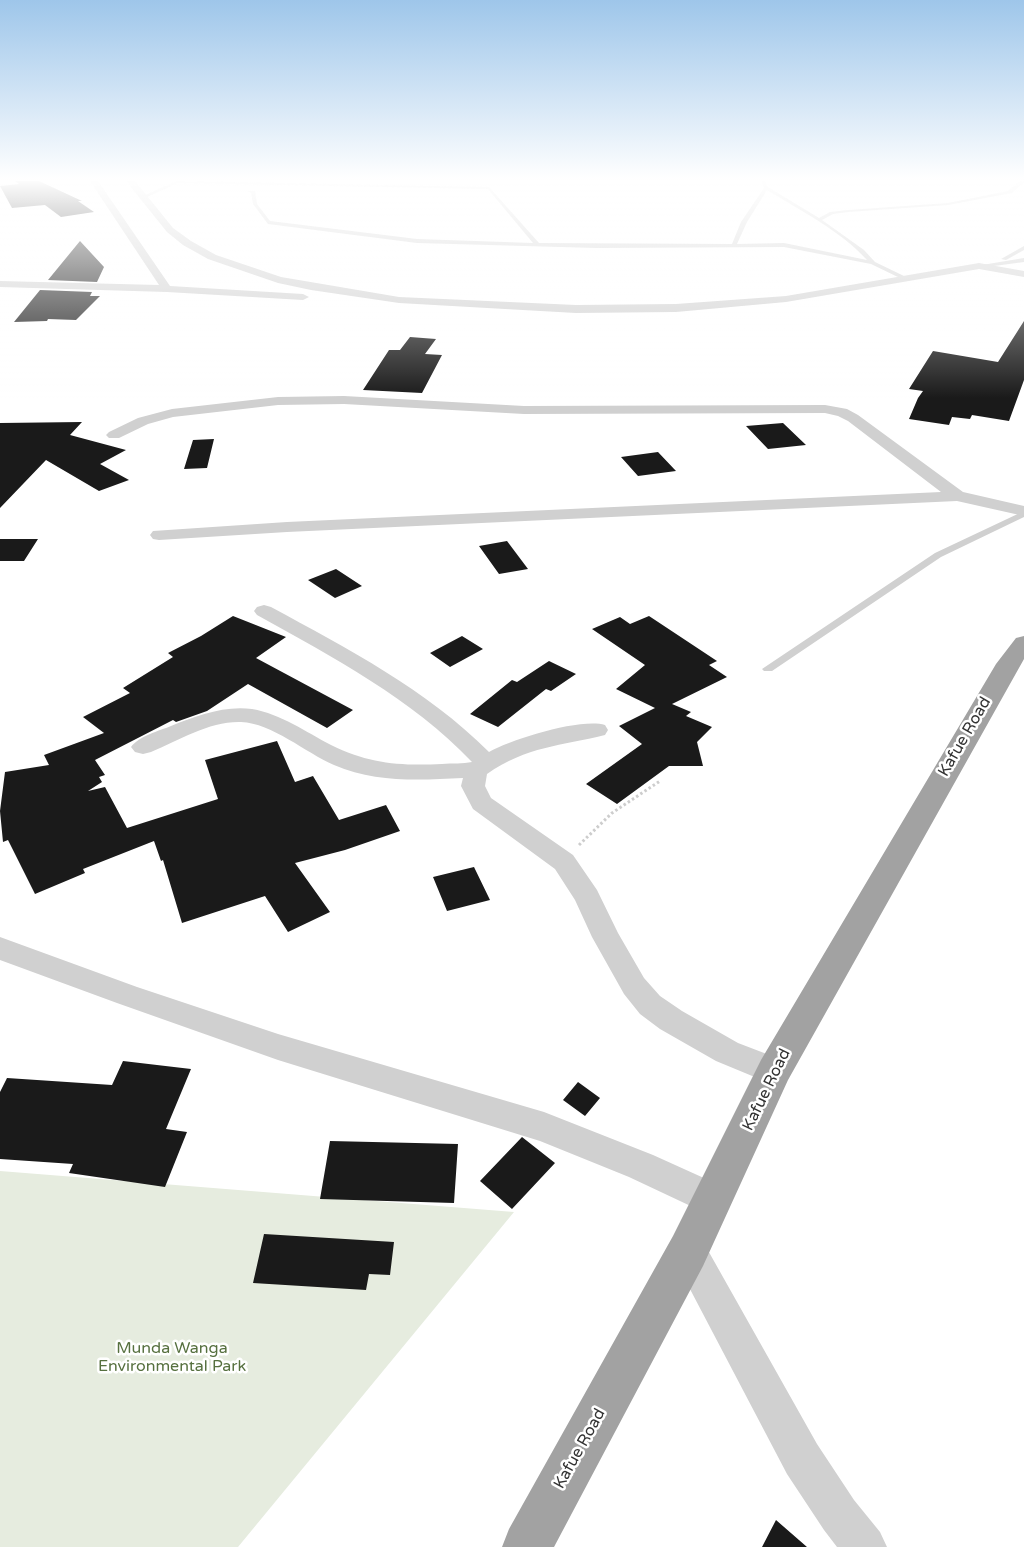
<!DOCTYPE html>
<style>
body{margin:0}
canvas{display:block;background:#fff}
</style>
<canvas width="1024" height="1547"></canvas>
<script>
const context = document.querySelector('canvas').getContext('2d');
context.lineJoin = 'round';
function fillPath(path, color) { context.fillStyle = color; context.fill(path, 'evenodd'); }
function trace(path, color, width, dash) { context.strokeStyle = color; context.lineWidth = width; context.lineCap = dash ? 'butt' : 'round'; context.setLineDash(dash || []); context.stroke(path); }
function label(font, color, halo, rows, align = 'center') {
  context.font = font + ' "Varela Round",sans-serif'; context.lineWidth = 5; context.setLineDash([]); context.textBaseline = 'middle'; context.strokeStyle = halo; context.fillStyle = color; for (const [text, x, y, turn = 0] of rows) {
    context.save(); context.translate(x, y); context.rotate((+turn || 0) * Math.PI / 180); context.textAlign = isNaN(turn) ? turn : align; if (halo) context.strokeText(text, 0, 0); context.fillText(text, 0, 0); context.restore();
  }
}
const green = new Path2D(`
 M0,1171L514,1212L238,1547H0Z`);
const building = new Path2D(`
 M15,181H39L82,201H78L94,212L61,217L45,205L12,208L0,186L19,184Z
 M80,241L104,267L97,282L48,280Z
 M40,290L92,292L90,296H100L76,320L48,319L47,321L14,322Z
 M1024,321V380L1009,421L972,415L970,419L952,417L949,425L909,419L918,398L923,391L909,389L933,351L998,362Z
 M410,337L436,339L425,354L442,355L422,393L363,390L389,350H400Z
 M82,422L70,435L126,450L100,464L129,480L99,491L46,460L0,508V423Z
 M783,423L806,445L768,449L746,426Z
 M214,439L207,468L184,469L193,440Z
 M658,452L676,471L638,476L621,457Z
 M0,539H38L24,561H0Z
 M507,541L528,569L499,574L479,546Z
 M336,569L362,586L335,598L308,580Z
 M233,616L286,637L256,658L353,710L327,728L248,684L207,711L176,722L173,720L95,760L105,775L99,777L102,782L88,791L105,787L127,828L218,799L205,760L277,741L295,782L313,776L339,820L386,805L400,831L345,850L295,863L330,912L288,932L265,896L182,923L163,860L161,861L154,841L83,869L85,873L35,894L8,840L3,842L0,811L5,772L49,765L44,755L104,733L83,717L130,693L123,688L173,657L168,653L201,636Z
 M649,616L717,661L709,665L727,677L672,704L691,712L686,716L712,727L697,742L703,766H669L617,804L586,784L642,744L619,726L655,708L616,689L645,665L592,629L620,617L630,624Z
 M462,636L483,649L450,667L430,653Z
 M549,661L576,674L551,691L546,689L498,727L470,714L512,680L517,682Z
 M474,867L490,900L447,911L433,877Z
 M123,1061L191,1069L166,1129L187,1132L165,1187L69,1173L73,1164L0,1159V1092L7,1078L112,1085Z
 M578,1082L600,1098L585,1116L563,1100Z
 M522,1137L555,1163L512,1209L480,1181Z
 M330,1141L458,1144L454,1203L320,1199Z
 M264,1234L394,1242L390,1275L369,1274L366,1290L253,1283Z
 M776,1520L807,1547H762Z`);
const path = new Path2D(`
 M579,845L612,813L660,781`);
const service = new Path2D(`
 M176,181L489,187L539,243L732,244L741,222L764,188L761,181H765L768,187L819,218L830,212L848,210L948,203L1008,191L1020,181L1024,182L1012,193L948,205L848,212L833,214L822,220L864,250L875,262L904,276L902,279L871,264L784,247L597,248L417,243L268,224L253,204L251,193L247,191H255L257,204L270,221L417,239L533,243L488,189L178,183L145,198L141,197ZM767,190C801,211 841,231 867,260L784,243L737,244L747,222Z
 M1024,246V250L1006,260L1001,259Z
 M1024,258V262L979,268L976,266Z
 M1024,511V517L941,557L772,671H764L762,669L935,553Z`);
const minor = new Path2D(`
 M90,181H98L170,286L303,294L309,297L303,300L167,292L0,287V281L159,285Z
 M126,181H135L173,228L191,241L216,255L281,277L399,297L576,305L676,304L786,296L979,263L1024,271V277L979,269L786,302L676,312L576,313L399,303L311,290L278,283L208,259L183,245L167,232Z
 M344,396L524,406L825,405L847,409L858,415L963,492L1024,506V516L957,501L287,532L159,540L153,539L150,535L153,531L287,522L941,492L848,421L838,416L825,413L524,414L344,404L278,405L173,417L148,424L119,438H109L106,435L109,432L138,418L172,409L278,397Z
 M264,605L271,607C348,649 426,689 489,752C513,739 580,718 605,725L608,730L605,735C561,746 527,746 487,774L485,786L491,798L573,855L597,890L618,933L644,978L660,996L682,1011L738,1043L785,1061L790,1071L785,1081L774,1085L716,1061L660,1029L640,1014L624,994L592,937L575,900L555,869L473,809L461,786L463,778C419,780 376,783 334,765C306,753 272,723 241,722C210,721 179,740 151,752L143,754L135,752L131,747C139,736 159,731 171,726C195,716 225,705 252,709C281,714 306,732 331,745C369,764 401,766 442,764C452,763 463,764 472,762C411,698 334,658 257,615L254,611L257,607Z
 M0,937L137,987L278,1034L544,1112L653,1155L726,1188L731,1200L726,1212L714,1217L629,1177L540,1141L278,1060L117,1003L0,960Z
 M688,1233L701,1238L817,1444L854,1500L880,1532L887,1547H837L824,1530L787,1474L670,1251L675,1238Z`);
const trunk = new Path2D(`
 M1024,636V659L788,1080L703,1266L554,1547H502L509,1529L673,1236L761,1060L996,664L1016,638Z`);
const nearStreetnames = [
 ["Kafue Road",965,737,-60],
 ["Kafue Road",767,1090,-64],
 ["Kafue Road",580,1449,-61]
];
const nearParknames = [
 ["Munda Wanga",172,1349],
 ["Environmental Park",172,1367]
];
fillPath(green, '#e6ecdf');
fillPath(building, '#1a1a1a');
trace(path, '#cdcdcd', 3, [2.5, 2.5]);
fillPath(service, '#d0d0d0');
fillPath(minor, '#d0d0d0');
fillPath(trunk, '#a2a2a2');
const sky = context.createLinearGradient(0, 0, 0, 398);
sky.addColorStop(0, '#9ec6ea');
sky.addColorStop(0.45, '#fff');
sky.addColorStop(1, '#ffffff00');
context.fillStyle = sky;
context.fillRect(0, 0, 1024, 398);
label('16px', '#333', '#fff', nearStreetnames);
label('16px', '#56703f', '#fff', nearParknames);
</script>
